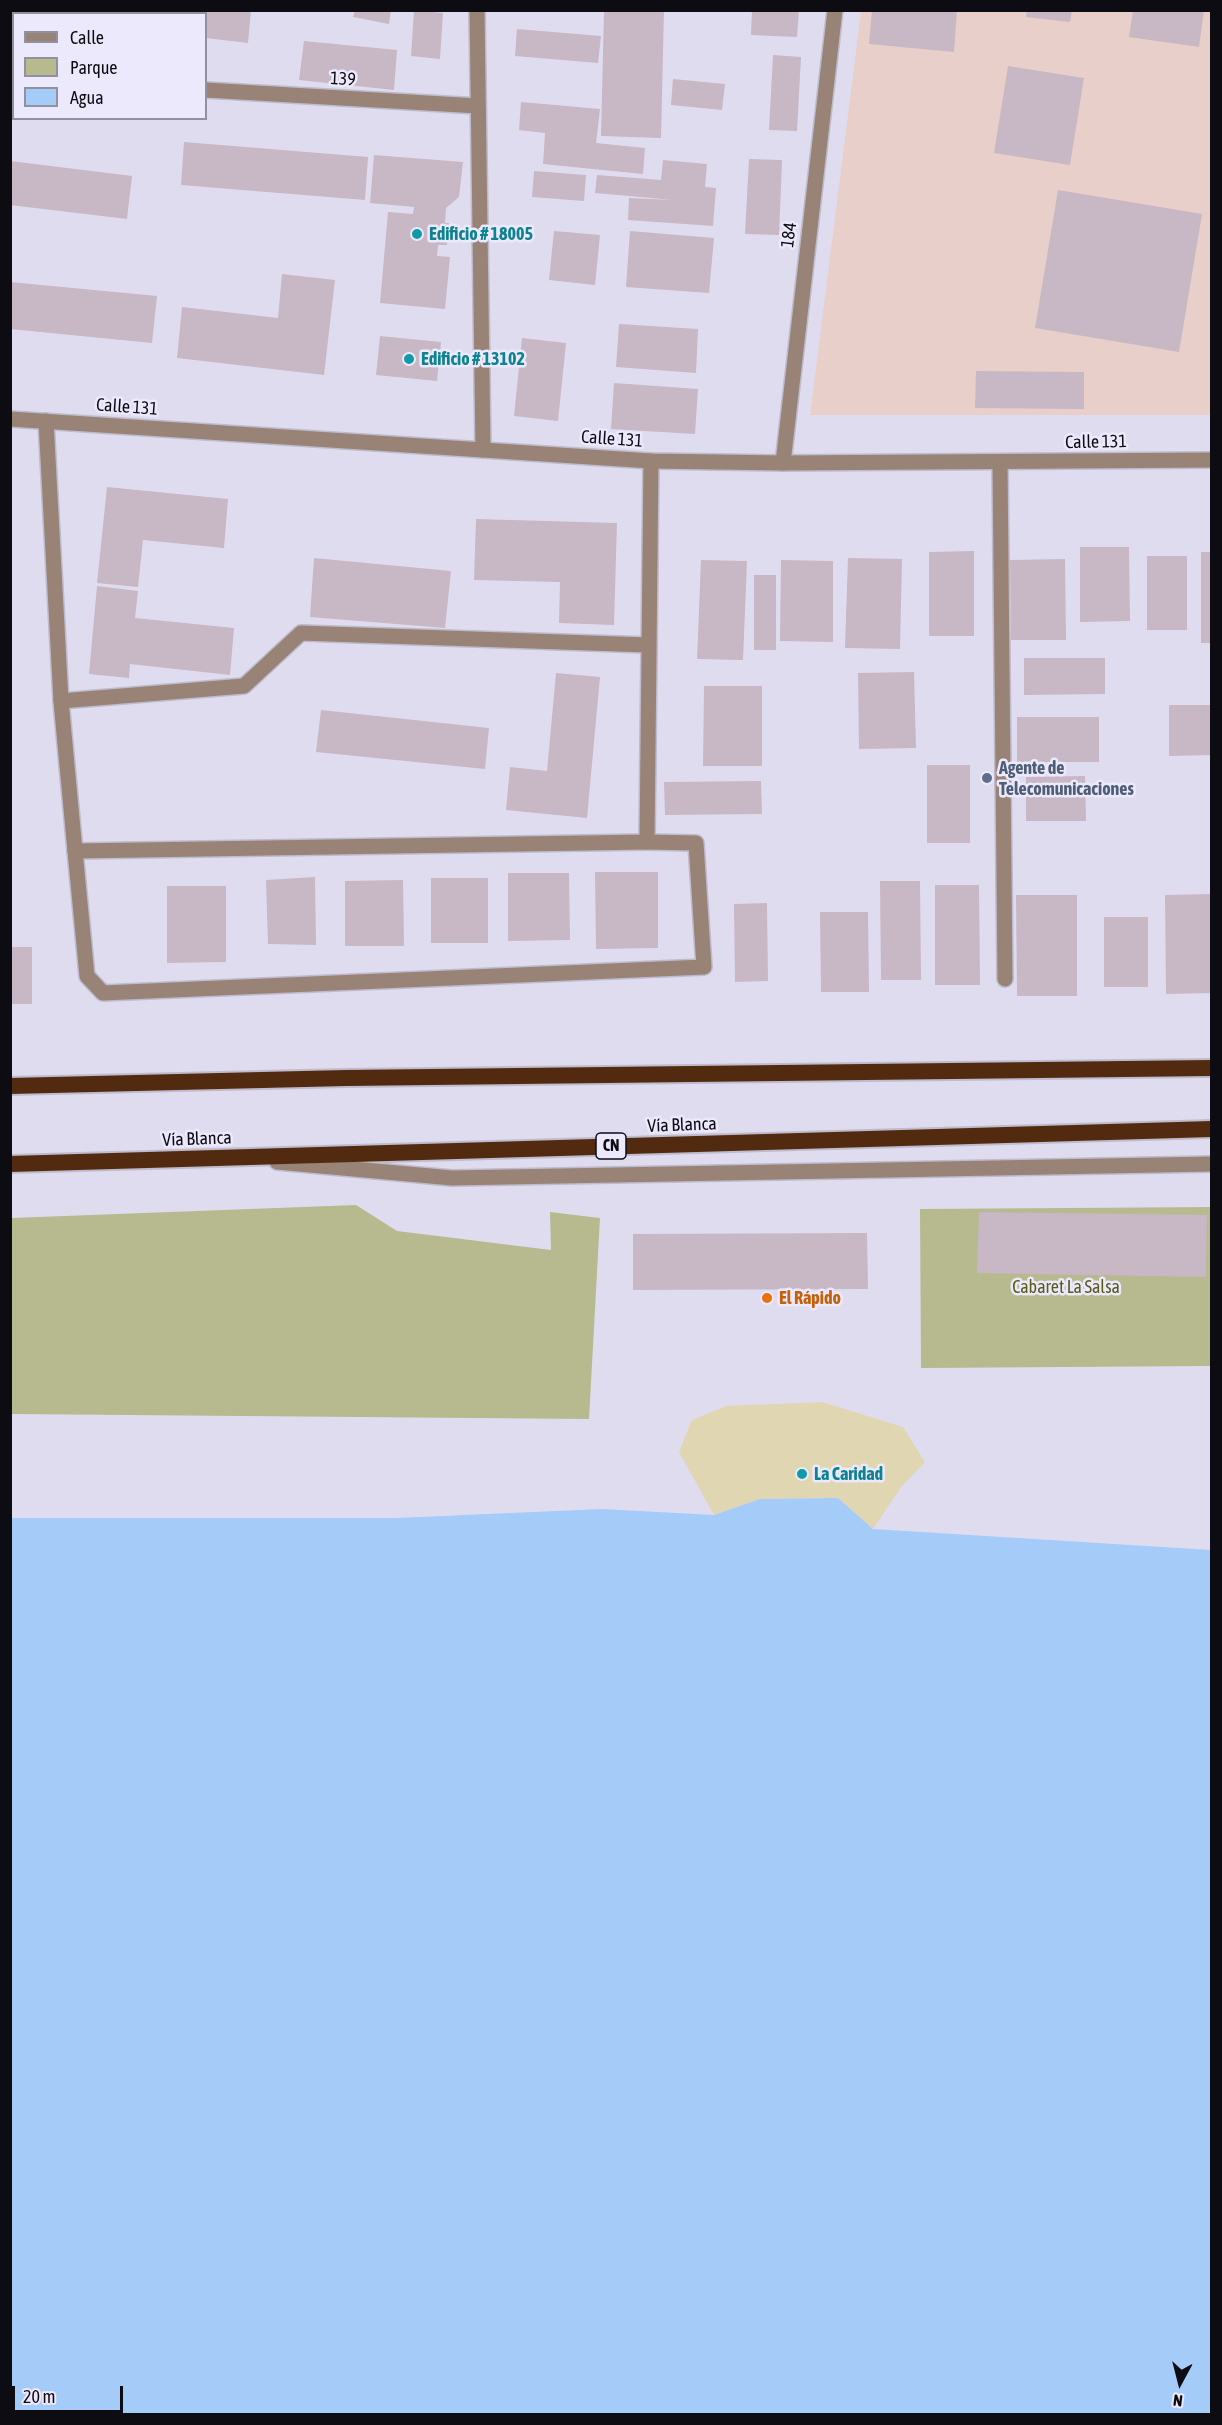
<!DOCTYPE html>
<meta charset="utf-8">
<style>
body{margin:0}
#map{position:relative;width:1222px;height:2425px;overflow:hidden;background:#e0dcf0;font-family:"Asap Condensed",sans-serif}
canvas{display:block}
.frame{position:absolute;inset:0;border:12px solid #0e0c13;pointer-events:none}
.legend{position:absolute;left:12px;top:12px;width:195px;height:108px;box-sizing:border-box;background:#ede9fd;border:2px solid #94919f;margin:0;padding:8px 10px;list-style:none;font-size:18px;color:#0e0c13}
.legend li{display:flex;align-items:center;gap:12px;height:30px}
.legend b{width:30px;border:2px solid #94919f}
.north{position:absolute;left:1150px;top:2353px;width:60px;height:60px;-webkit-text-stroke:4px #ede9fd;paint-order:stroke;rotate:187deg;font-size:16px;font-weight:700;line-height:24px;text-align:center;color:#0e0c13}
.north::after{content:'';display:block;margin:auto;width:21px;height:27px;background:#0e0c13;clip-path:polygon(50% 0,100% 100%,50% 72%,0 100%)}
.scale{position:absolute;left:12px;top:2386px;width:111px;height:27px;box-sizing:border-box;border:3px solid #0e0c13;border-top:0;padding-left:8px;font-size:18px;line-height:21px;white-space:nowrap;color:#0e0c13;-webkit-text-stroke:4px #ede9fd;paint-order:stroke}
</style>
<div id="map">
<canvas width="1222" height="2425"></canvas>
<div class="frame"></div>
<ul class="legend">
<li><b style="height:8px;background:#998376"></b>Calle</li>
<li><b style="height:16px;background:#b7ba8e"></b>Parque</li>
<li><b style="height:16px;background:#a5cbf8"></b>Agua</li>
</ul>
<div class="north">N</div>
<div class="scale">20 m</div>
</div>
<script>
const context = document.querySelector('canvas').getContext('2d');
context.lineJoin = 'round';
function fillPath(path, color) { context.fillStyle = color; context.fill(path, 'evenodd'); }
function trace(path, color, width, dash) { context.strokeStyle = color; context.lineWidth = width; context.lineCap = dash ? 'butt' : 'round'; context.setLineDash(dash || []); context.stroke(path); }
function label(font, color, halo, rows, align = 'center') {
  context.font = font + ' "Asap Condensed",sans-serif'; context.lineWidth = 5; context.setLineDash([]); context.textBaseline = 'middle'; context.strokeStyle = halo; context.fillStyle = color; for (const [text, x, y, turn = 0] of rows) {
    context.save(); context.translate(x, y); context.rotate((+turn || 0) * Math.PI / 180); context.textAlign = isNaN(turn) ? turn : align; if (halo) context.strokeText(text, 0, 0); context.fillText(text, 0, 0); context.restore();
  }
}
const industrial = new Path2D(`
 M861,11H1211V415H810Z`);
const green = new Path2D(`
 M356,1205L397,1231L551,1250L550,1212L600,1218L589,1419L11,1414V1218Z
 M1211,1207V1366L921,1368L920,1209Z`);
const sand = new Path2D(`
 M822,1402L903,1427L925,1462L902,1486L873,1529L838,1498L760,1499L714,1515L679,1452L692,1420L726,1406Z`);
const water = new Path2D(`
 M838,1498L873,1529L1211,1550V2414H11V1518H396L602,1509L714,1515L760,1499Z`);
const building = new Path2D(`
 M10,10H90V14H14V18H10Z
 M92,10H251L248,43L206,38V14H92Z
 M355,10H391L389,24L353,17Z
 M414,10L443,13L440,59L411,56Z
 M604,10H664L661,138L601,136Z
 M752,10H799L797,37L751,35Z
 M872,10H957L954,52L869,44Z
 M1027,10H1072L1070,22L1026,17Z
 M1133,10H1204L1199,47L1129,37Z
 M517,29L601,36L598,63L515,56Z
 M304,41L397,50L394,90L299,80Z
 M773,55L801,57L797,131L769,130Z
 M1008,66L1084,78L1070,165L994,153Z
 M673,79L725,84L722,110L671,105Z
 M521,102L600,109L596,143L645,148L643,174L543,164L545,133L519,130Z
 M184,142L368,157L365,200L181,185Z
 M374,155L463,162L459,197L446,208L445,223H449L447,245H438L437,256L450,257L445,309L380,303L388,212L413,214L414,207L370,203Z
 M749,159L782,160L779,235L745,234Z
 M663,160L707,164L705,187L716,188L713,226L628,220L629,198L673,200L595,193L597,175L661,180Z
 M10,161L132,176L127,219L10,205Z
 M534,171L586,175L584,201L532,197Z
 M1058,190L1202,214L1179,352L1035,328Z
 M554,231L600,235L595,285L549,280Z
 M630,231L714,238L709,293L626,287Z
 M282,274L335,280L324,375L177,358L182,307L278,318Z
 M10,282L157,296L152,343L10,329Z
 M619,324L698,329L696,373L616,367Z
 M380,336L441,342L437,381L376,375Z
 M522,338L566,343L558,421L514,416Z
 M976,371L1084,372V409L975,408Z
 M614,383L698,389L695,434L611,429Z
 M107,487L228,499L224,548L143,540L138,587L97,583Z
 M476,519L617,523L614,625L559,623L560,582L474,580Z
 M1080,547H1129L1130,621L1080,622Z
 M974,551V636H929V552Z
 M1201,552H1212V643H1201Z
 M1147,556H1187V630H1147Z
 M314,558L451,571L445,628L310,617Z
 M848,558L902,559L900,649L845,648Z
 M1065,559L1066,640H1011L1010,560Z
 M701,560L747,561L743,660L697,659Z
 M781,560L833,561V642L780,641Z
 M754,575H776V650H754Z
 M97,586L138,591L135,618L234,628L230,675L130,664L129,678L89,674Z
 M1024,658H1105V694L1024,695Z
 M914,672L916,748L859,749L858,673Z
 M556,673L600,677L587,818L506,810L510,767L547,771Z
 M704,686H762V766H703Z
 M1169,705H1212V755L1169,756Z
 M321,710L489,728L485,769L316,752Z
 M1017,717H1099V762H1017Z
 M927,765H970V843H927Z
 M1085,776L1086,821H1026V777Z
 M761,781L762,814L665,815L664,782Z
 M595,872H658V948L596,949Z
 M508,873H569L570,940L508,941Z
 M315,877L316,945L268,944L266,880Z
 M431,878H488V943H431Z
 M403,880L404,946H345V881Z
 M880,881H920L921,980H881Z
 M935,885H979L980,985H935Z
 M167,886H226V962L167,963Z
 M1212,894V993L1166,994L1165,895Z
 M1016,895H1077V996H1017Z
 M767,903L768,981L735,982L734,904Z
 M820,912H868L869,992H821Z
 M1104,917H1148V987H1104Z
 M10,947H32V1004H10Z
 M979,1212L1207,1215L1206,1277L977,1273Z
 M867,1233L868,1289L633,1290V1234Z`);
const service = new Path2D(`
 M61,701L244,686L301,633L648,645
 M75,851L87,976L103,993L704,967L696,843L647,842
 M277,1162L452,1178L1212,1164`);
const minor = new Path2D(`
 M477,10L483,450
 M10,79H14
 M206,90L478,106
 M46,421L61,701L75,851L647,842L651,461
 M1000,462L1005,979
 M783,463L835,10`);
const tertiary = new Path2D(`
 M10,419L651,461L783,463L1212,460`);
const trunk = new Path2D(`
 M10,1086L346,1078L1212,1068
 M10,1164L1212,1129`);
const markers = [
 [417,234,6,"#0f9aa8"],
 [409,359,6,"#0f9aa8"],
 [987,778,6,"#5c6f8a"],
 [767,1298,6,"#e8710a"],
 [802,1474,6,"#0f9aa8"]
];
const shields = [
 [611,1146,30]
];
const shieldNames = [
 ["CN",611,1146]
];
const streetNames = [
 ["139",343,79,3],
 ["184",789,235,-83],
 ["Calle 131",127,407,4],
 ["Calle 131",612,439,4],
 ["Calle 131",1096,442,-1],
 ["Vía Blanca",682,1125,-2],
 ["Vía Blanca",197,1139,-2]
];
const cultureNames = [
 ["Edificio # 18005",429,234],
 ["Edificio # 13102",421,359],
 ["La Caridad",814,1474]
];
const serviceNames = [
 ["Agente de",999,768],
 ["Telecomunicaciones",999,789]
];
const parkNames = [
 ["Cabaret La Salsa",1066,1287]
];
const foodNames = [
 ["El Rápido",779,1298]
];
fillPath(industrial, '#e9cfc9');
fillPath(green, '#b7ba8e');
fillPath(sand, '#e0d6b1');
fillPath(water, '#a5cbf8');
fillPath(building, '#c8b7c5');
trace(service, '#bebbcd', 18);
trace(minor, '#bebbcd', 18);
trace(tertiary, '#bebbcd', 18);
trace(trunk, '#bebbcd', 20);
trace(service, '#998376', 15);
trace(minor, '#998376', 15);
trace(tertiary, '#998376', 15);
trace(trunk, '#522a10', 16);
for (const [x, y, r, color] of markers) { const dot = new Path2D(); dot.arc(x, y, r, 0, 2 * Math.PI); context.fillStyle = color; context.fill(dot); trace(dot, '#ede9fd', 2); }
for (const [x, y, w] of shields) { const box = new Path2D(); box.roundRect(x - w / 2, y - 13, w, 26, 4.5); context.fillStyle = '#ede9fd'; context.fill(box); trace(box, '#0e0c13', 1.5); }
label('bold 16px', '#0e0c13', null, shieldNames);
label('18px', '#0e0c13', '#ede9fd', streetNames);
label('bold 18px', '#0d838f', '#ede9fd', cultureNames, 'left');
label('bold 18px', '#4e5e75', '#ede9fd', serviceNames, 'left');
label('18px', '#595b1b', '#ede9fd', parkNames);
label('bold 18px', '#c56008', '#ede9fd', foodNames, 'left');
</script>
